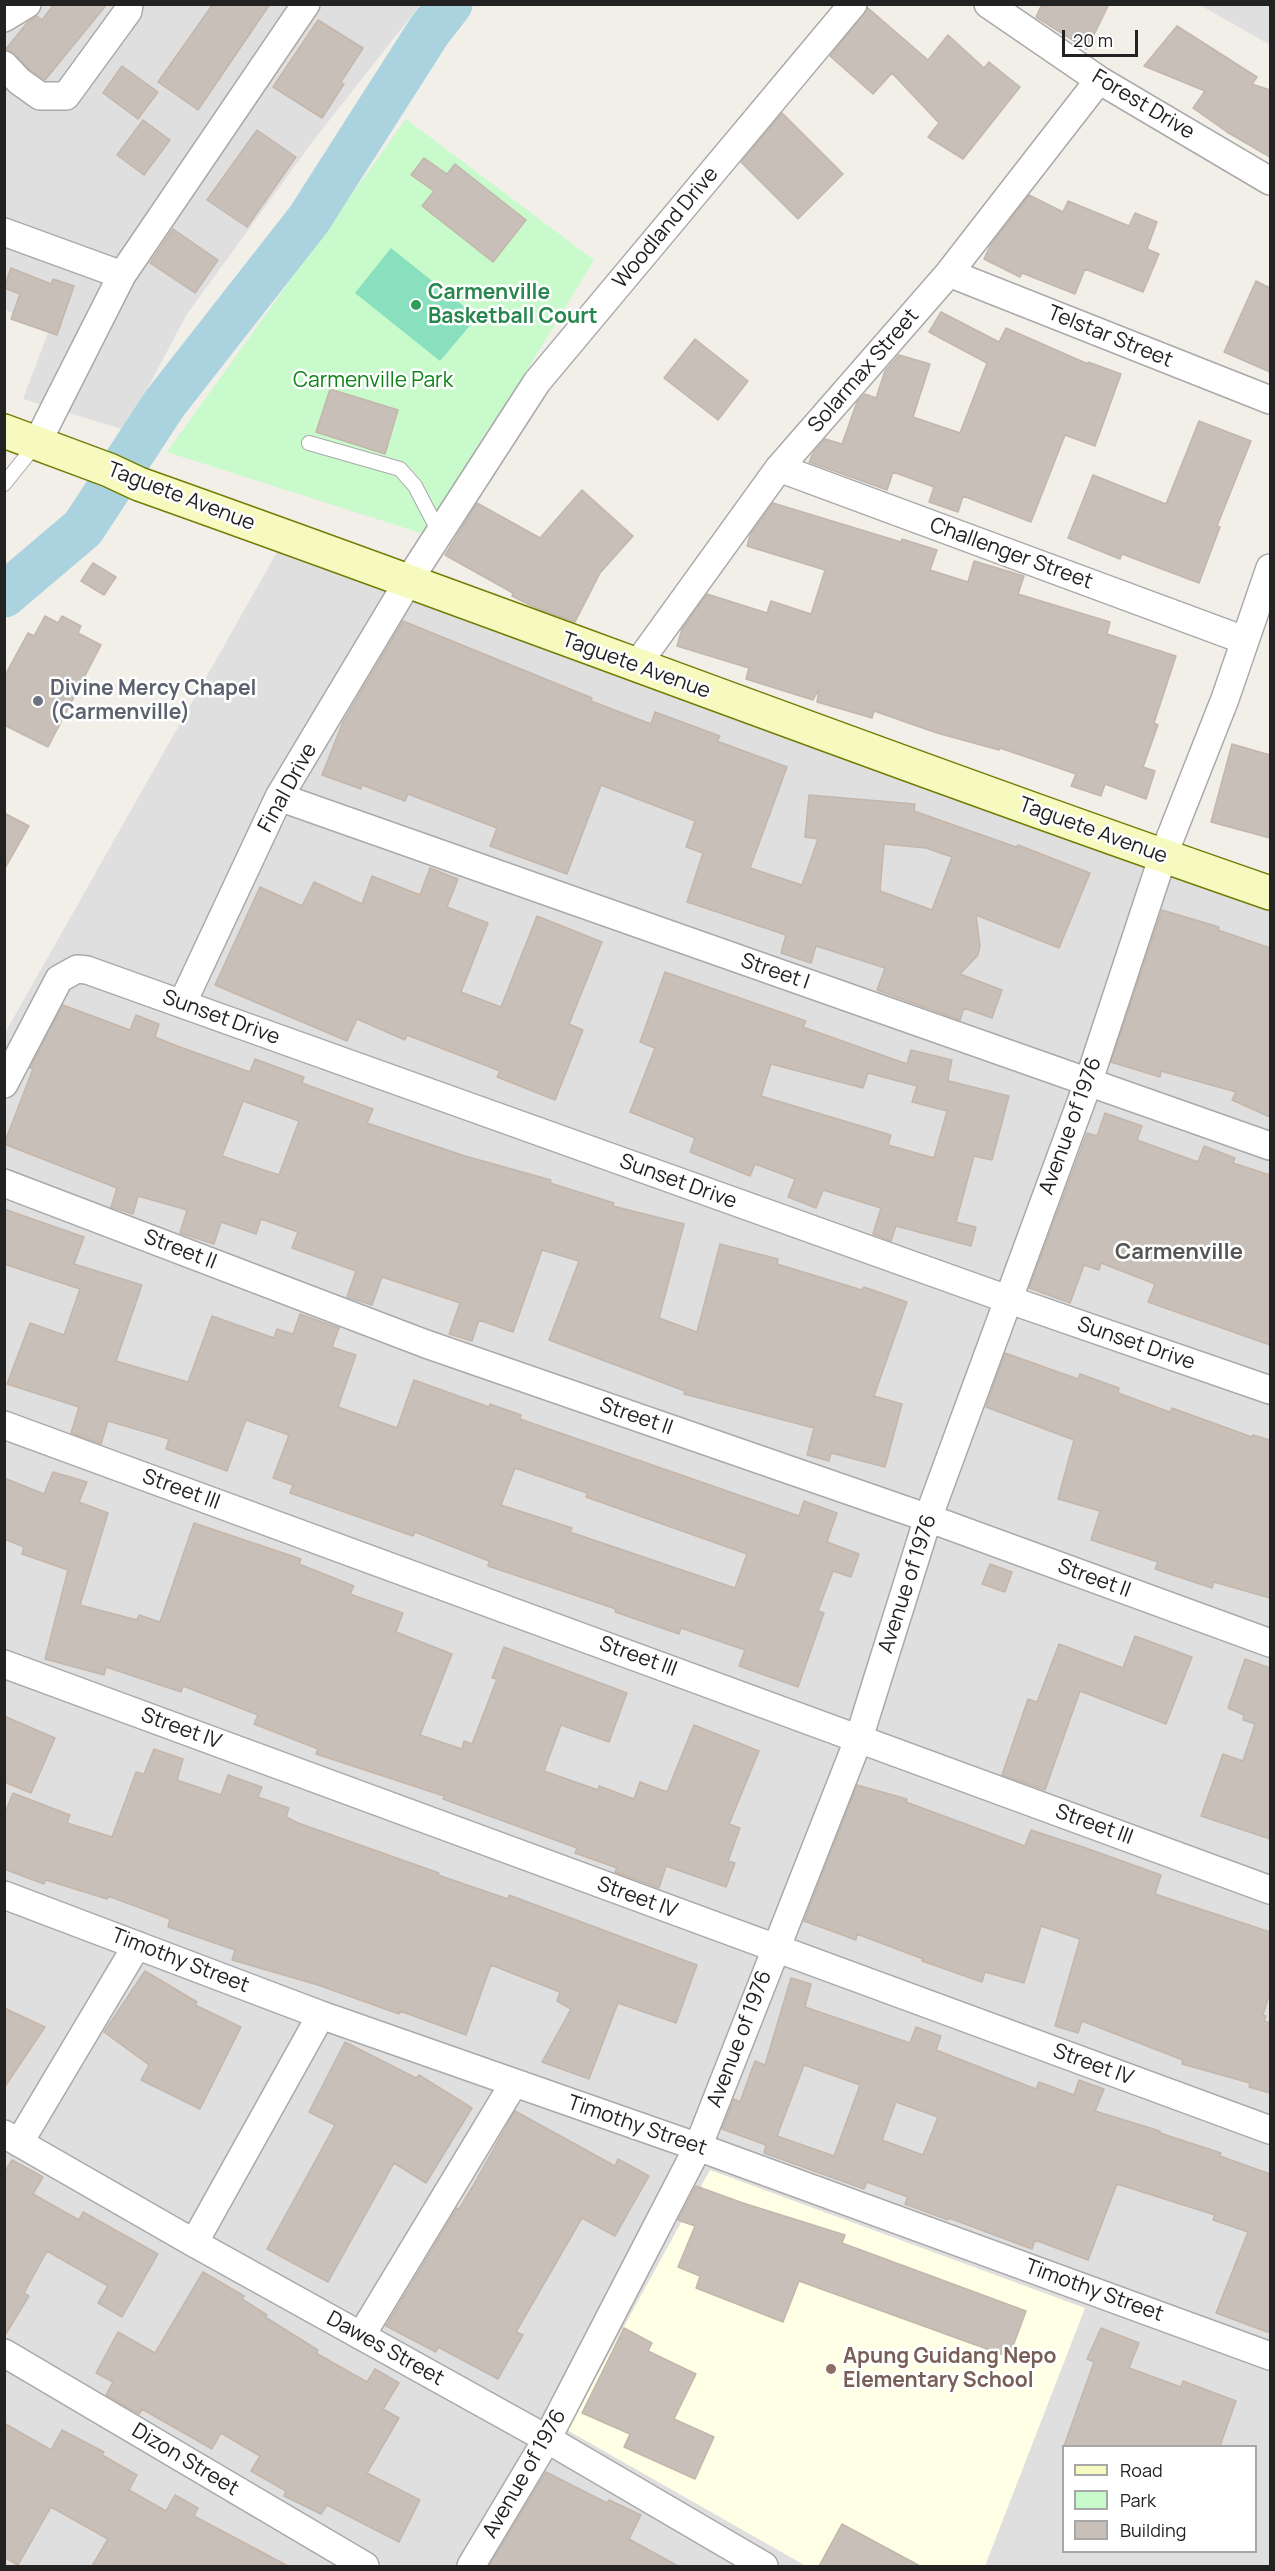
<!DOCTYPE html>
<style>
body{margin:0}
#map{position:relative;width:1275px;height:2571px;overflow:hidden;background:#f2efe9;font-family:Manrope,sans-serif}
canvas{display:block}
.frame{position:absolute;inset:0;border:6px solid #222;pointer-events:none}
.legend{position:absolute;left:1062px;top:2445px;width:195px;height:108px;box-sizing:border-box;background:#fff;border:2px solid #a7a7a7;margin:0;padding:8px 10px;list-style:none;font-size:18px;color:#222}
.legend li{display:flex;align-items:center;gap:12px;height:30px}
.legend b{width:30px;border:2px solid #a7a7a7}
.scale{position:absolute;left:1062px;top:30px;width:76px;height:27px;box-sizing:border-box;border:3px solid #222;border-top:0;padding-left:8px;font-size:18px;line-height:21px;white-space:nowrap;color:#222;-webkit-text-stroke:4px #fff;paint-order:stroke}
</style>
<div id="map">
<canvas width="1275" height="2571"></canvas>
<div class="frame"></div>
<ul class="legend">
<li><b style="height:8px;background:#f7fabf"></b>Road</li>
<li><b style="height:16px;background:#c8facc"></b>Park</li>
<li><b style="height:16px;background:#c7bfb8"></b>Building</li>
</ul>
<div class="scale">20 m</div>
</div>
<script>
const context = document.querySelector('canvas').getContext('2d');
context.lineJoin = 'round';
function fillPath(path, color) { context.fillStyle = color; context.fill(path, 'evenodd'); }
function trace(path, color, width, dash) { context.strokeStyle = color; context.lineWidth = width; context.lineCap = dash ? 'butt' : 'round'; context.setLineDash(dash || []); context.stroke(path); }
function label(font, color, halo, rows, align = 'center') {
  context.font = font + ' Manrope,sans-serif'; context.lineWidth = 5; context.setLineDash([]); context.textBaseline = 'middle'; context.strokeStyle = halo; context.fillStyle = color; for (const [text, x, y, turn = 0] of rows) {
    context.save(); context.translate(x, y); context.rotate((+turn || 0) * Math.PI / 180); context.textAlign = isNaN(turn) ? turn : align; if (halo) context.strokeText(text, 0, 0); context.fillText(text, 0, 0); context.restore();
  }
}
const residential = new Path2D(`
 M4,5H420L313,141L187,314L125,430L23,399L50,328L5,310Z
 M1200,5H1270V45Z
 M281,545L1270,880V2566H5V1033ZM1064,2446H1256V2552H1064Z`);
const education = new Path2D(`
 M710,2170L1085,2308L985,2566H806L567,2430Z`);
const park = new Path2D(`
 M406,119L594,260L427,535L167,452Z`);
const pitch = new Path2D(`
 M391,248L477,317L440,361L355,293Z`);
const river = new Path2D(`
 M4,595L83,528L165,403L309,219L429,31L450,4`);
const building = new Path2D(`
 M54,4H107L45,80L29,69L15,54L5,50L28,22L37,16L42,20Z
 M213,4H270L198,110L158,82Z
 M1042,4H1109L1087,49L1036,17Z
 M868,8L928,60L948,35L984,68L989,62L1020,87L963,159L928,137L939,123L892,73L873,94L830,56Z
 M318,20L363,48L341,82L344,84L322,118L273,87Z
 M1177,26L1257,77L1252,84L1270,90V157L1227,132L1193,108L1205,91L1144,66Z
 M122,66L158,92L138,119L103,93Z
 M782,113L843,174L798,219L741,162Z
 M143,120L170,140L144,175L117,155Z
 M257,130L296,157L247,227L207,200Z
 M424,158L447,174L455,164L526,220L493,262L422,206L434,191L411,175Z
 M1029,195L1063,212L1068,201L1129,226L1135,213L1157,222L1147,249L1159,254L1143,292L1085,269L1075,294L1022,273L1020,277L984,259L990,246Z
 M173,229L218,260L195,293L150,263Z
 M11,268L51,284L53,279L74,286L57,335L11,319L20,294L4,288Z
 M1256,281L1270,288V372L1224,352Z
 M941,312L999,342L1006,328L1088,364V362L1121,374L1095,446L1065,435L1031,522L963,496L958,512L929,502L934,487L893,472L887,490L809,462L813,453L825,439L842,444L857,402L865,394L876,398L885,371L899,355L930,364L913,417L960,433L987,363L929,332Z
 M695,339L748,381L718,420L664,378Z
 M330,389L398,410L385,454L316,432Z
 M1199,421L1251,441L1217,526L1220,527L1199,583L1122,554L1120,559L1068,538L1093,475L1166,504Z
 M582,490L633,536L600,573L575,622L536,608L512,596L513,593L445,555L477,503L540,538Z
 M773,503L901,542L902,539L937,550L930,570L968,582L974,561L1024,576L1018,594L1110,622L1107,634L1176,656L1154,723L1158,725L1143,767L1155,771L1146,799L1105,784L1101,796L1071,786L1076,774L1000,748L999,750L937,733L874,711L872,718L817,702L819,689L813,700L746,679L749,668L677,646L682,629L707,594L767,613L771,601L811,614L825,570L747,546L750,535Z
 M93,563L116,577L104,595L81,581Z
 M45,616L58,623L62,616L81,626L78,633L101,645L48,747L4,725V677L28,633L34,636Z
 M403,621L592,698L591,701L651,724L655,712L720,736L717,741L787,767L750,868L802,885L818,839L805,837L809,795L915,804L914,811L1016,847L1018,845L1090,873L1059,948L976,915L980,946L978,955L960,974L1002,990L992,1018L964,1008L960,1020L877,990L885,968L816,946L811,963L781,953L786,935L687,902L703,853L686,847L695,821L601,785L567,874L490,846L497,828L408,794L405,801L362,785L361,789L322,775L343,722ZM884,844L926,848L952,857L932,910L880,891Z
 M1232,744L1270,755V838L1211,822Z
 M4,813L29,826L4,870Z
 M430,868L458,879L447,907L488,923L461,992L501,1007L537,916L602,942L569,1024L583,1030L555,1100L497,1077L500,1071L407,1035L405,1040L357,1019L347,1041L215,985L260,887L302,906L314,882L362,904L372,876L420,895Z
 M1162,910L1219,927L1218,930L1270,948V1117L1232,1100L1236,1092L1161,1071L1160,1077L1111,1062Z
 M665,972L806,1021L803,1027L907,1064L911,1050L952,1060L948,1078L949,1081L1009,1096L992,1160L974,1156L956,1222L976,1227L971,1246L896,1226L891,1241L873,1234L881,1208L823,1190L816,1208L788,1197L795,1179L755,1164L750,1176L690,1152L695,1138L630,1112L655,1048L640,1042ZM771,1064L863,1088L868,1073L917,1086L912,1102L947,1111L934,1158L888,1145L891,1135L761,1096Z
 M63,1005L130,1030L136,1015L159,1024L155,1037L177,1046L250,1072L255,1059L304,1077L302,1083L373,1109L367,1123L465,1156L551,1180L550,1183L614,1203L613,1206L684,1224L659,1318L697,1332L720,1244L778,1259L777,1264L862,1290L864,1287L907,1302L874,1396L902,1404L885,1467L831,1453L829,1461L807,1455L814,1428L684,1394L685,1391L549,1340L579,1261L542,1250L513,1332L479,1320L472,1341L449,1334L460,1303L382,1277L372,1305L347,1297L356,1271L292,1248L298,1232L261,1219L256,1234L221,1222L214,1244L180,1233L187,1210L138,1196L133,1214L111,1207L117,1188L4,1144L33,1069L30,1068ZM243,1101L299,1121L279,1175L222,1156Z
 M1105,1113L1142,1126L1137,1140L1198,1162L1204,1146L1235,1158L1233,1163L1270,1175V1345L1148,1302L1155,1284L1101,1263L1099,1270L1084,1265L1070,1303L1029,1288L1087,1133L1097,1136Z
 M4,1209L84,1237L74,1264L142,1285L116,1361L188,1382L212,1316L274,1338L277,1329L293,1334L300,1314L339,1328L332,1347L356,1355L338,1407L397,1428L414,1380L489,1407L490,1404L521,1415L520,1419L799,1516L804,1501L837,1513L827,1542L859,1554L851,1577L833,1571L818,1611L824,1613L798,1687L739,1666L745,1650L681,1628L679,1634L615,1612L616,1609L488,1566L489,1561L415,1532L413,1536L290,1493L293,1485L273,1478L289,1435L246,1420L227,1471L166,1449L169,1439L108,1421L101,1444L71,1433L79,1407L7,1384L30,1323L64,1335L80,1289L4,1264ZM515,1468L587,1493L586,1497L747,1554L735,1588L570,1532L572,1528L501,1505Z
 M1005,1353L1078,1379L1080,1374L1119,1388L1118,1393L1170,1412L1172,1408L1252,1437L1253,1435L1270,1440V1598L1214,1582L1212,1588L1155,1569L1158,1562L1091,1540L1100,1511L1058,1499L1074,1440L986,1407Z
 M53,1472L87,1482L79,1502L108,1513L80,1605L137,1620L139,1615L160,1622L194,1523L301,1559L299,1564L354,1586L350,1594L403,1613L396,1632L452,1654L420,1735L462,1749L464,1741L472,1744L497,1679L492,1678L504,1647L627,1693L609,1742L561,1725L544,1771L598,1790L599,1786L634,1799L640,1782L667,1792L694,1725L759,1751L729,1824L740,1828L728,1861L735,1863L726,1887L666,1866L659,1888L615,1872L617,1868L575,1853L577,1848L443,1799L444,1796L316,1754L318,1749L254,1724L258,1715L183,1686L181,1692L106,1667L104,1675L45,1659L68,1570L22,1554L24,1547L4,1539V1478L44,1494Z
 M990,1564L1012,1572L1005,1592L982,1584Z
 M1135,1636L1192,1657L1166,1724L1080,1691L1045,1790L1002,1775L1028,1699L1037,1702L1059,1644L1123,1668Z
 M1245,1659L1270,1668V1839L1201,1816L1223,1754L1243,1761L1255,1724L1243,1720L1244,1715L1228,1708Z
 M4,1716L55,1738L31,1793L4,1782Z
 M154,1749L183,1759L177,1780L221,1795L228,1775L262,1787L258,1797L289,1808L286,1817L298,1823L439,1873L438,1875L508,1899L509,1895L697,1965L676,2023L618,2003L589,2079L542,2062L571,2009L557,2001L560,1992L491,1965L466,2035L400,2011L399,2014L318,1985L232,1960L235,1950L168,1927L170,1919L108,1896L107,1899L46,1880L44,1884L4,1869V1815L13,1793L70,1815L67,1823L112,1837L136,1772L144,1774Z
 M857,1785L907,1799L906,1802L1025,1846L1031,1830L1083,1847L1161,1875L1155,1894L1270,1932V1992L1263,2015L1266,2016L1264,2021L1270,2023V2093L1249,2087L1250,2083L1182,2064L1183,2060L1082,2021L1078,2033L1055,2026L1080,1939L1041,1926L1024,1983L985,1972L982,1982L922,1961L923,1959L857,1934L856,1940L804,1921Z
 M145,1971L197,2002L195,2005L241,2027L200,2109L141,2080L149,2065L104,2032Z
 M791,1978L811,1984L805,2007L910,2043L916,2027L941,2036L936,2050L1036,2089L1039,2082L1074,2095L1079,2080L1104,2089L1095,2111L1160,2131V2133L1221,2153L1220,2156L1270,2174V2333L1216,2313L1248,2232L1213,2220L1215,2215L1117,2184L1088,2260L1035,2240L1032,2249L949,2218L948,2220L905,2204L908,2197L867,2182L864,2189L764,2153L766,2145L722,2129L734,2099L740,2102L755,2061L765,2065ZM804,2065L860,2085L834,2156L777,2136ZM896,2102L938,2117L923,2155L882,2140Z
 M4,2008L45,2027L4,2088Z
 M345,2042L416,2078L419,2075L472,2108L426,2183L394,2163L328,2282L267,2249L335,2125L309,2112Z
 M515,2111L615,2166L618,2159L649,2176L615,2236L582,2218L516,2332L523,2335L498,2379L438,2347L436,2352L386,2326L457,2208L459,2209L473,2186Z
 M12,2160L43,2177L33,2194L79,2220L83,2212L158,2254L122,2317L98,2303L108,2286L47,2251L24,2293L29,2296L4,2337V2173Z
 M696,2186L743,2203L845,2235L842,2243L1026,2311L1009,2357L799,2281L783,2322L696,2288L700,2276L678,2267L695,2226L678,2220Z
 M203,2272L244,2296L242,2299L267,2315L265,2317L318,2350L316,2353L367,2382L375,2369L399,2383L383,2409L399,2418L367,2473L420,2500L399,2542L327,2505L321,2514L284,2496L286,2491L251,2471L260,2456L221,2433L212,2449L142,2409L139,2414L106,2395L113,2382L96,2373L118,2332L155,2353Z
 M624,2328L652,2343L648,2351L696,2374L674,2419L714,2437L695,2479L624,2447L630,2434L582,2413Z
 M1101,2328L1139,2343L1129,2368L1181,2387L1183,2381L1236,2401L1220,2446H1064L1094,2362L1087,2359Z
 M4,2423L51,2450L62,2430L104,2452L102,2455L137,2475L129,2490L166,2511L175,2495L198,2508L194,2516L288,2566H92L108,2539L51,2507L18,2565L4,2557Z
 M546,2472L607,2503L609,2500L641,2515L629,2539L678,2566H489Z
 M842,2524L920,2566H819Z`);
const lane = new Path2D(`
 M309,443L400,469L415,486L440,534
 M4,484L37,443`);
const street = new Path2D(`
 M988,4L1099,80L1270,181
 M4,18L27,4
 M4,65L19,81L40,96H66L128,11L129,4
 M4,232L122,275
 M949,273L1270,400
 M37,443L122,275L306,4
 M779,468L1244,640
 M636,666L779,468L949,273L1099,80
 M279,797L1270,1146
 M182,1004L279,797L409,580L537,382L853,4
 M4,1084L59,979L77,969L87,970L1007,1299L1270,1390
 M4,1183L426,1344L928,1518L1270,1643
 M4,1425L1270,1890
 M4,1664L1270,2130
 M4,1895L321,2015L698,2147L1270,2356
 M4,2134L194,2243L547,2439L764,2566
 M19,2143L137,1945
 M194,2243L321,2015
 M361,2336L514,2083
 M4,2353L365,2566
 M471,2566L547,2439L698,2147L859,1738L928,1518L1088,1083L1163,856L1225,699L1270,568`);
const secondary = new Path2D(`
 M4,431L109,470L139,484C517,618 891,762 1270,893`);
const markers = [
 [416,305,6,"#2e9e5b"],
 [38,701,6,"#6b7280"],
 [831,2369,6,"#8d6e63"]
];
const streetNames = [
 ["Forest Drive",1143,105,31],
 ["Woodland Drive",666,228,-50],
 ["Telstar Street",1110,337,22],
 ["Solarmax Street",864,371,-49],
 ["Taguete Avenue",181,497,21],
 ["Challenger Street",1011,554,20],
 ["Taguete Avenue",636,666,20],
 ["Final Drive",288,788,-61],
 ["Taguete Avenue",1093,831,20],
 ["Street I",775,972,19],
 ["Sunset Drive",221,1018,20],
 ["Avenue of 1976",1071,1126,-70],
 ["Sunset Drive",678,1182,20],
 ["Street II",180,1250,21],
 ["Sunset Drive",1136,1344,19],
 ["Street II",636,1417,19],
 ["Street III",181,1490,20],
 ["Street II",1094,1579,20],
 ["Avenue of 1976",908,1584,-72],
 ["Street III",638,1657,20],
 ["Street IV",181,1729,20],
 ["Street III",1094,1825,20],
 ["Street IV",637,1898,20],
 ["Timothy Street",180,1961,21],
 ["Avenue of 1976",740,2039,-69],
 ["Street IV",1093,2065,20],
 ["Timothy Street",637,2126,19],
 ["Timothy Street",1094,2291,20],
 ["Dawes Street",385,2349,29],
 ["Dizon Street",185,2460,31],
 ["Avenue of 1976",525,2474,-60]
];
const leisureNames = [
 ["Carmenville",428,293],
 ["Basketball Court",428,317]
];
const parkNames = [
 ["Carmenville Park",373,381]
];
const worshipNames = [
 ["Divine Mercy Chapel",50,689],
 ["(Carmenville)",50,713]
];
const educationNames = [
 ["Apung Guidang Nepo",843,2357],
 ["Elementary School",843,2381]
];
const neighbourhoodNames = [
 ["Carmenville",1179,1253]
];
fillPath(residential, '#e0dfdf');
fillPath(education, '#ffffe5');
fillPath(park, '#c8facc');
fillPath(pitch, '#88e0be');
trace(river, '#aad3df', 45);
fillPath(building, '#c7bfb8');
trace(building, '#c4b6ab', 1.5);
trace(lane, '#a9a9a9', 16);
trace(street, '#a9a9a9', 30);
trace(secondary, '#707d05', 36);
trace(lane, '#fff', 14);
trace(street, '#fff', 27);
trace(secondary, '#f7fabf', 33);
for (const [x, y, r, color] of markers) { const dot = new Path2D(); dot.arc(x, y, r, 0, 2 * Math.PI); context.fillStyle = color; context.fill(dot); trace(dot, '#fff', 2); }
label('21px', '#222', '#fff', streetNames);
label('bold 21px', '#27864d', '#fff', leisureNames, 'left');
label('21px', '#0c8416', '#fff', parkNames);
label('bold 21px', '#5b616d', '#fff', worshipNames, 'left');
label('bold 21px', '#785e54', '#fff', educationNames, 'left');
label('bold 22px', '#555', '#fff', neighbourhoodNames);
</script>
